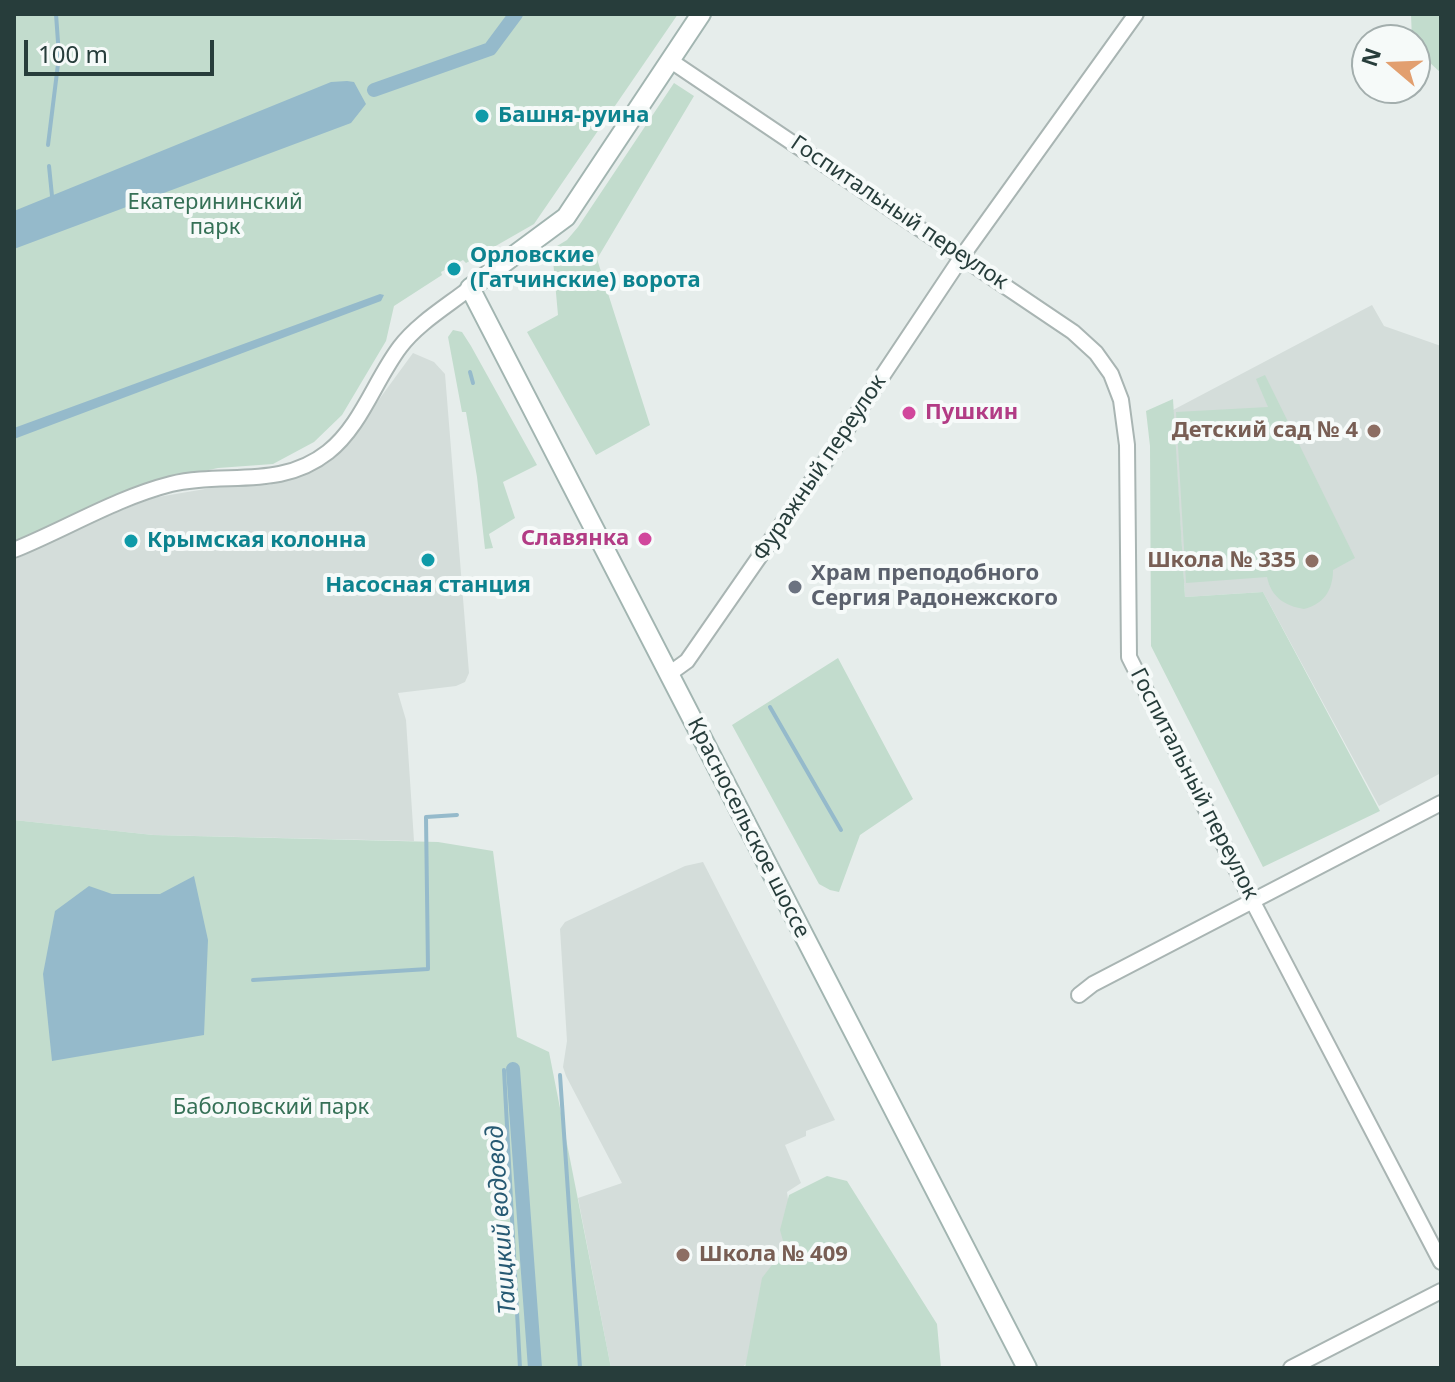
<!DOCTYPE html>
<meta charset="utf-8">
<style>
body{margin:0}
#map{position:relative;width:1455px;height:1382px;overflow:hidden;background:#e6edeb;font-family:"Noto Sans",sans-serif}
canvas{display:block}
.frame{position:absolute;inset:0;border:16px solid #273d3b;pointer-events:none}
.north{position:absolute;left:1351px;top:24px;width:80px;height:80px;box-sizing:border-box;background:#f6faf9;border:2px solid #a3aead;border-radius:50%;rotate:289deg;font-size:22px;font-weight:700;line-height:32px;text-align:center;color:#273d3b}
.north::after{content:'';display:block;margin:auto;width:28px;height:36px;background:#e29f6f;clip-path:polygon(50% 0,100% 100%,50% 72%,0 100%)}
.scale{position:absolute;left:24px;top:40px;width:190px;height:36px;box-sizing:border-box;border:4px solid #273d3b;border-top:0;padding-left:10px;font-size:24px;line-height:28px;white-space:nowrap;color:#273d3b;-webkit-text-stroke:6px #f6faf9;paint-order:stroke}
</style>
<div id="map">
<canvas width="1455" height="1382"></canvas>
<div class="frame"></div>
<div class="north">N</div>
<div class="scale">100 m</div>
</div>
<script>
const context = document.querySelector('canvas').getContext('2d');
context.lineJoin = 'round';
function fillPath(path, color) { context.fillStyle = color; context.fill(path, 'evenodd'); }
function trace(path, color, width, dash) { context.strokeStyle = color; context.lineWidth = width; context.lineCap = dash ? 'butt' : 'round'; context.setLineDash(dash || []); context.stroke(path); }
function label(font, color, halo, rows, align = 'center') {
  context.font = font + ' "Noto Sans",sans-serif'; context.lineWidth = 8; context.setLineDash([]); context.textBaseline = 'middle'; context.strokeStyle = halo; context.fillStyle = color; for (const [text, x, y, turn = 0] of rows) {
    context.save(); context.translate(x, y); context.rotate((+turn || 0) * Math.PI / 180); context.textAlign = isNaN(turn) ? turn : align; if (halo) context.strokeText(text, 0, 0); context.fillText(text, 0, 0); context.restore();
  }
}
const built = new Path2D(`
 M1372,305L1384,326L1441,346V773L1379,806L1263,592L1185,597L1173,410Z
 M413,353L434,362L445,374L469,673L465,682L456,686L398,693L406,720L414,841L153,835L14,820V560L98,520L152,498L217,487L269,485L325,465L342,450Z
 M703,862L835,1120L806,1131V1136L785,1145L801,1183L787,1192L791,1221L763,1289L786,1333L741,1368H611L578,1198L622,1183L566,1076L563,1067L567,1041L560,929L565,922L685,866Z`);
const green = new Path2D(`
 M14,14H678L534,224L466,263L463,260L441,272L442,275L394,306L386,341L342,415L314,442L273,464L218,468L144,484L14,544Z
 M1411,14H1441V73L1415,49V40H1412Z
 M674,83L694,96L597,259L650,425L596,455L527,332L558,315L552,249L567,240L578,227Z
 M453,330L462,332L471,346L537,465L503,482L515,518L489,534L493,548L485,549L477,477L466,412H462L448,337Z
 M1265,375L1355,558L1333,570C1333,590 1324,604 1304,609C1285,606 1271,597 1267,577L1186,583L1176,412L1268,407L1256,379Z
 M1173,399L1185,597L1263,592L1380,811L1263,867L1151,646L1150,446L1146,411Z
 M838,658L913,799L860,835L839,892L830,890L819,884L732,725Z
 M14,820L153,835L438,842L493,851L517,1037L549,1052L611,1368H14Z
 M827,1176L847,1181L937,1324L941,1368H745L762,1278L785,1248L780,1230L789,1195Z`);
const water = new Path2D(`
 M347,81L354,82L366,104L351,123L14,249V211L331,82Z
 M380,294L384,295L381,301L14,439V428Z
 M194,876L208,940L204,1035L52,1061L43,974L55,911L89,886L112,894H160Z`);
const stream = new Path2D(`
 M48,145L59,56L56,14
 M49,166L52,196
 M470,372L473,383
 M770,707L841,830
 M253,980L428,969L426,817L457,815
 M504,1070L520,1368
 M560,1075L580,1368`);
const canal = new Path2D(`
 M374,90L490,49L516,14
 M513,1069L535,1368`);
const minor = new Path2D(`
 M671,61L1073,332L1096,353L1111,374L1121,400L1127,445L1129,657L1243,883L1441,1262
 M14,550C66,529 116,498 171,484C225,471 280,490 328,452C361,426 375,380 400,347C417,324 447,306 470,288
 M669,674L687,661L821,468L963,255L1136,14
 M1079,995L1093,984L1441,803
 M1291,1368L1441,1291`);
const secondary = new Path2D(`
 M701,14L566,217L470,288L1027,1368`);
const markers = [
 [482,116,8,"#0f9aa8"],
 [454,269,8,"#0f9aa8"],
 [909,413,8,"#d1479c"],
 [1374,431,8,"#8d6e63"],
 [645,539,8,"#d1479c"],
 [131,541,8,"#0f9aa8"],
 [428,560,8,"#0f9aa8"],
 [1312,561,8,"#8d6e63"],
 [795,587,8,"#6b7280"],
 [683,1255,8,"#8d6e63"]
];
const cultureNames = [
 ["Башня-руина",498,116],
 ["Орловские",470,256],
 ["(Гатчинские) ворота",470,281],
 ["Крымская колонна",147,541],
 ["Насосная станция",428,586,"center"]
];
const parkNames = [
 ["Екатерининский",215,203],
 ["парк",215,228],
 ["Баболовский парк",271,1108]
];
const streetNames = [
 ["Госпитальный переулок",899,213,34],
 ["Фуражный переулок",820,468,-56],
 ["Госпитальный переулок",1194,784,63],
 ["Красносельское шоссе",748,828,63]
];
const hotelNames = [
 ["Пушкин",925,413],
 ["Славянка",629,539,"right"]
];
const educationNames = [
 ["Детский сад № 4",1358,431],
 ["Школа № 335",1296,561],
 ["Школа № 409",699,1255,"left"]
];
const worshipNames = [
 ["Храм преподобного",811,574],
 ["Сергия Радонежского",811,599]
];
const waterNames = [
 ["Таицкий водовод",502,1220,-94]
];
fillPath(built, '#d4ddda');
fillPath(green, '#c2dccd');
fillPath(water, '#95bacb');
trace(stream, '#95bacb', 4);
trace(canal, '#95bacb', 14);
trace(minor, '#a9b5b3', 18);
trace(secondary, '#a2b5b1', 22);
trace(minor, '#fff', 14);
trace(secondary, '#fff', 18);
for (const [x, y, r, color] of markers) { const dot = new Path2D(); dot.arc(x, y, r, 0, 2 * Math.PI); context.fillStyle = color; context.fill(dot); trace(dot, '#f6faf9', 3); }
label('bold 22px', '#0d838f', '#f6faf9', cultureNames, 'left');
label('22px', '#357056', '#f6faf9', parkNames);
label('22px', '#273d3b', '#f6faf9', streetNames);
label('bold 22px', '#b23c85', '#f6faf9', hotelNames, 'left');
label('bold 22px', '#785e54', '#f6faf9', educationNames, 'right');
label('bold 22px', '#5b616d', '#f6faf9', worshipNames, 'left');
label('italic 24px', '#275a73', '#f6faf9', waterNames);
</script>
